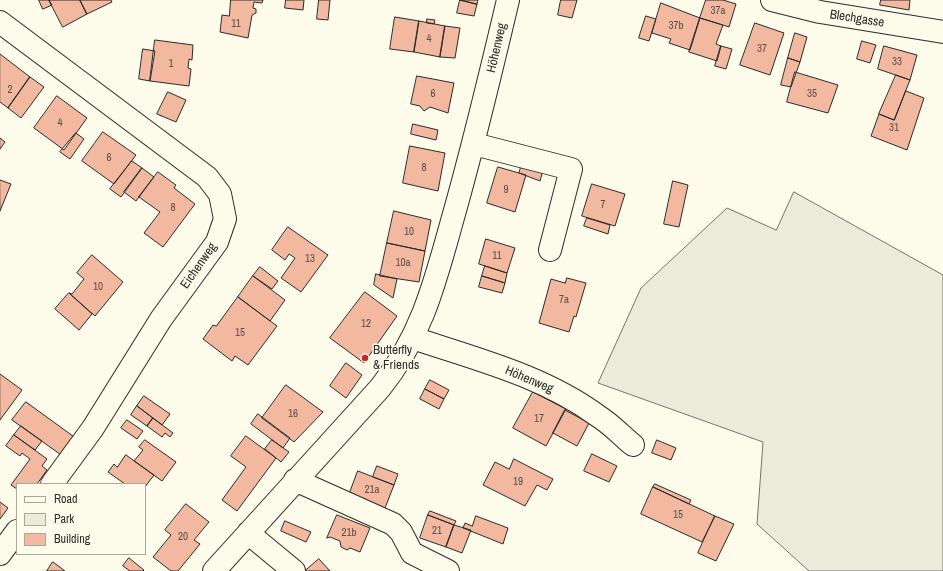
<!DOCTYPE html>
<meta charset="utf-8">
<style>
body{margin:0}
#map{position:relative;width:943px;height:571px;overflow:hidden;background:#fdfbea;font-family:"Archivo Narrow",sans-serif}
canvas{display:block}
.legend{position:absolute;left:16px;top:483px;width:130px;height:72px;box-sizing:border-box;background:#fdfbea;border:1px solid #a9a89e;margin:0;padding:5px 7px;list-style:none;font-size:12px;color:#2b2b2b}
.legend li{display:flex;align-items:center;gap:8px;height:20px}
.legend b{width:20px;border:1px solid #a9a89e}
</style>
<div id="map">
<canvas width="943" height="571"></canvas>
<ul class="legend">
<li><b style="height:5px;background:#fdfbea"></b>Road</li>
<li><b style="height:11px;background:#ecebdb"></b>Park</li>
<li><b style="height:11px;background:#f2b8a0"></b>Building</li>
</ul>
</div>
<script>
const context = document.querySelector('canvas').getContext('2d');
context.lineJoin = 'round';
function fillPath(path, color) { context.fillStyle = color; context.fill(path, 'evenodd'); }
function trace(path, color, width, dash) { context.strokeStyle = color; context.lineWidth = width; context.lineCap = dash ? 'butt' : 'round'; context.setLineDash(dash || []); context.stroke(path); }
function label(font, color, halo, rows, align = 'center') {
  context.font = font + ' "Archivo Narrow",sans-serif'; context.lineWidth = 3; context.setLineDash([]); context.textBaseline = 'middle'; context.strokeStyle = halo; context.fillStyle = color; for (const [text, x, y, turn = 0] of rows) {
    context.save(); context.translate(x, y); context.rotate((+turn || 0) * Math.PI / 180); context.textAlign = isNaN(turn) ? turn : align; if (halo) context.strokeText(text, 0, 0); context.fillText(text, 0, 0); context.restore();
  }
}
const green = new Path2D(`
 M794,192L943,275V571H809L757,524L763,442L598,383L641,288L727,208L776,230Z`);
const building = new Path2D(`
 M39,0H49L52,5L43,9Z
 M49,0H80L87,14L63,27Z
 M80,0H111L112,2L87,14Z
 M231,0H263L262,3L254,2L253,8L256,9V13L252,15L248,38L220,32L222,15L229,16Z
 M286,0H304L303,10L285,8Z
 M319,0H330L328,20L317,19Z
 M460,0H478L477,4Z
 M460,0L477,4L474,16L457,13Z
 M561,0H577L572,18L558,15Z
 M706,0H723L736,4L729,27L700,18Z
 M881,0H910L909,10L880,5Z
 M661,3L700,18L690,50L669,43L671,39L652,33Z
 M646,16L656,19L649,41L639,38Z
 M395,17L419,21L414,52L390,49Z
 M700,18L723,25L716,44L721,46L717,61L689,52Z
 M427,19L435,20L434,24L427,23Z
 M419,21L445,26L440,57L414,52Z
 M755,23L784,33L770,75L740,65Z
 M445,26L460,28L455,58L440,57Z
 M795,33L807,37L800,62L788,58Z
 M155,40L193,45L192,60L189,59L188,68L191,69L189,86L150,81Z
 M862,41L876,45L870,63L857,59Z
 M721,46L732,49L726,69L715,66Z
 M884,46L917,55L910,80L878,69Z
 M143,49L155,51L150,81L139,79Z
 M0,54L30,77L8,108L0,102Z
 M788,58L800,62L791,87L781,85Z
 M795,72L838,85L828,113L787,102Z
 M896,75L910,80L894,120L879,114Z
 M417,76L454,83L448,113L430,107L424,111L420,106L411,104Z
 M30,77L44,87L21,118L8,108Z
 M906,91L924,98L907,150L871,136L879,114L894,120Z
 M168,92L186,100L176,122L157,114Z
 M57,96L87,118L64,150L34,128Z
 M413,124L438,130L436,140L411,134Z
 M103,132L136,155L114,184L82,161Z
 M76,133L84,139L70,159L60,152Z
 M0,138L5,142L0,149Z
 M410,146L445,153L438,191L403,183Z
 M132,161L142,168L121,197L110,189Z
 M523,162L544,167L540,181L519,173Z
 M498,167L526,175L515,212L487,203Z
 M142,168L154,177L136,201L124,192Z
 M158,172L176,185L174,188L195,204L163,247L144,233L160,212L139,197Z
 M0,180L11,184L0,211Z
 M673,181L688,185L679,227L664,224Z
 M592,184L625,194L615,226L582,216Z
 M394,211L431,220L425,251L387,243Z
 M587,218L610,225L608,234L584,226Z
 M288,227L328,255L301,292L281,278L295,258L289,254L285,260L272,250Z
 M486,239L515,248L507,273L479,264Z
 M387,243L425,251L419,282L380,276Z
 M92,255L123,282L95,316L69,293L72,294L84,279L77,273Z
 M485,266L507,273L505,283L482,276Z
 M260,267L278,281L272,289L253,276Z
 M376,274L397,279L393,298L374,285Z
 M253,276L285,300L270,321L238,297Z
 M482,276L505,283L502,293L479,287Z
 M567,278L586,283L576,317L574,316L569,332L539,323L551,279L565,283Z
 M365,292L397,316L364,363L330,338Z
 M69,293L92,314L79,330L55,309Z
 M238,297L277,326L248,365L235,356L232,361L203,339L213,325L216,326Z
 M346,363L362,375L346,398L330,386Z
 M0,374L22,390L0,420Z
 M430,380L449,390L444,399L425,389Z
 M286,385L323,412L294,442L262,418Z
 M425,389L444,399L439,409L420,399Z
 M533,392L566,409L546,446L513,428Z
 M144,396L170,414L162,425L137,406Z
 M26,402L77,439L64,457L12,420Z
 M137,406L153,418L147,426L131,415Z
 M565,410L589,423L577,446L553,433Z
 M258,414L290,438L283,448L251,424Z
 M153,418L173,433L170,437L165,433L162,437L147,426Z
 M127,420L143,431L137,439L121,428Z
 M21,426L42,441L35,450L14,435Z
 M14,435L47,459L42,466L47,470L37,484H17V489L11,485L30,459L22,453L20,456L6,446Z
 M246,436L276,458L237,511L222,500L246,467L231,456Z
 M145,440L176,462L162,481L134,461L143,450L139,447Z
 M272,440L289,452L281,462L265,449Z
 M657,440L676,448L671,460L652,453Z
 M592,454L617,466L609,482L584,471Z
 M126,455L154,475L145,487V484H125L108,472L114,464L117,467Z
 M514,459L553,479L547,490L537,485L525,506L483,485L495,462L509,469Z
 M377,466L398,474L394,485L373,477Z
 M358,471L394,485L385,508L349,495Z
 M655,484L691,500L689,504L653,487Z
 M653,487L715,516L702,542L641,514Z
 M0,502L8,508L0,519Z
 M186,504L209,522L194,540L200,544L178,571H171L153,557L171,535L165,530Z
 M430,511L456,521L454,525L428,515Z
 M337,515L370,528L360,552L350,548L347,550L341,547L340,541L330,537L327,538Z
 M428,515L454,525L446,547L420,538Z
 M476,516L508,528L503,544L463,528L465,523L472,526Z
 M715,516L734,524L716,561L698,553Z
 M285,521L311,532L306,542L281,531Z
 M454,525L471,530L462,553L446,547Z
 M129,558L144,570L143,571H130L123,566Z
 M319,559L330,571H305Z
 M53,562L65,571H47Z`);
const minor = new Path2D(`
 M772,0L820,12L943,32
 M0,22L207,177L220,194L225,219L217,242L161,319L93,428L52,484
 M474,144L571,169L550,250
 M413,338C476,359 544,376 598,416C611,424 622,436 633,445
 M295,480L393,524L401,532L412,553L448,571
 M248,533L294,571
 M0,554L17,531
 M214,571L380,388C423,335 436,278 454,214C474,143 491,72 508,0`);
const markers = [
 [365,358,4,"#c62828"]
];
const numberNames = [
 ["37a",718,11],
 ["11",236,24],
 ["37b",676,26],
 ["4",429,39],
 ["37",762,49],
 ["33",897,62],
 ["1",171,64],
 ["2",10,90],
 ["6",433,94],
 ["35",812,94],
 ["4",60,123],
 ["31",894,128],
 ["6",109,158],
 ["8",424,168],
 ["9",506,190],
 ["7",603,205],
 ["8",173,208],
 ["10",409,232],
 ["11",497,256],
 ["13",310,259],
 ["10a",403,263],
 ["10",98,287],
 ["7a",564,300],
 ["12",366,324],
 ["15",240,333],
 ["16",293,414],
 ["17",539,419],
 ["19",518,482],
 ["21a",372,490],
 ["15",678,515],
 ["21",437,531],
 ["21b",349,533],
 ["20",183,537]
];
const streetNames = [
 ["Blechgasse",857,19,9],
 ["Höhenweg",497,48,-77],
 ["Eichenweg",199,266,-55],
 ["Höhenweg",529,380,23]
];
const poiNames = [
 ["Butterfly",373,351],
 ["& Friends",373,366]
];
fillPath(green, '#ecebdb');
trace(green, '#74746e', 1);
fillPath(building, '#f2b8a0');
trace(building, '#2b2b2b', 1);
trace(minor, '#2b2b2b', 24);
trace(minor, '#fdfbea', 22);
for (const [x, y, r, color] of markers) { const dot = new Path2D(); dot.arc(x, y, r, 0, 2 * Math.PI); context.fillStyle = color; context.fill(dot); trace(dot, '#fdfbea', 1.5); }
label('11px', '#5d4e48', null, numberNames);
label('13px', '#2b2b2b', '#fdfbea', streetNames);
label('13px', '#2b2b2b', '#fdfbea', poiNames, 'left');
</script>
